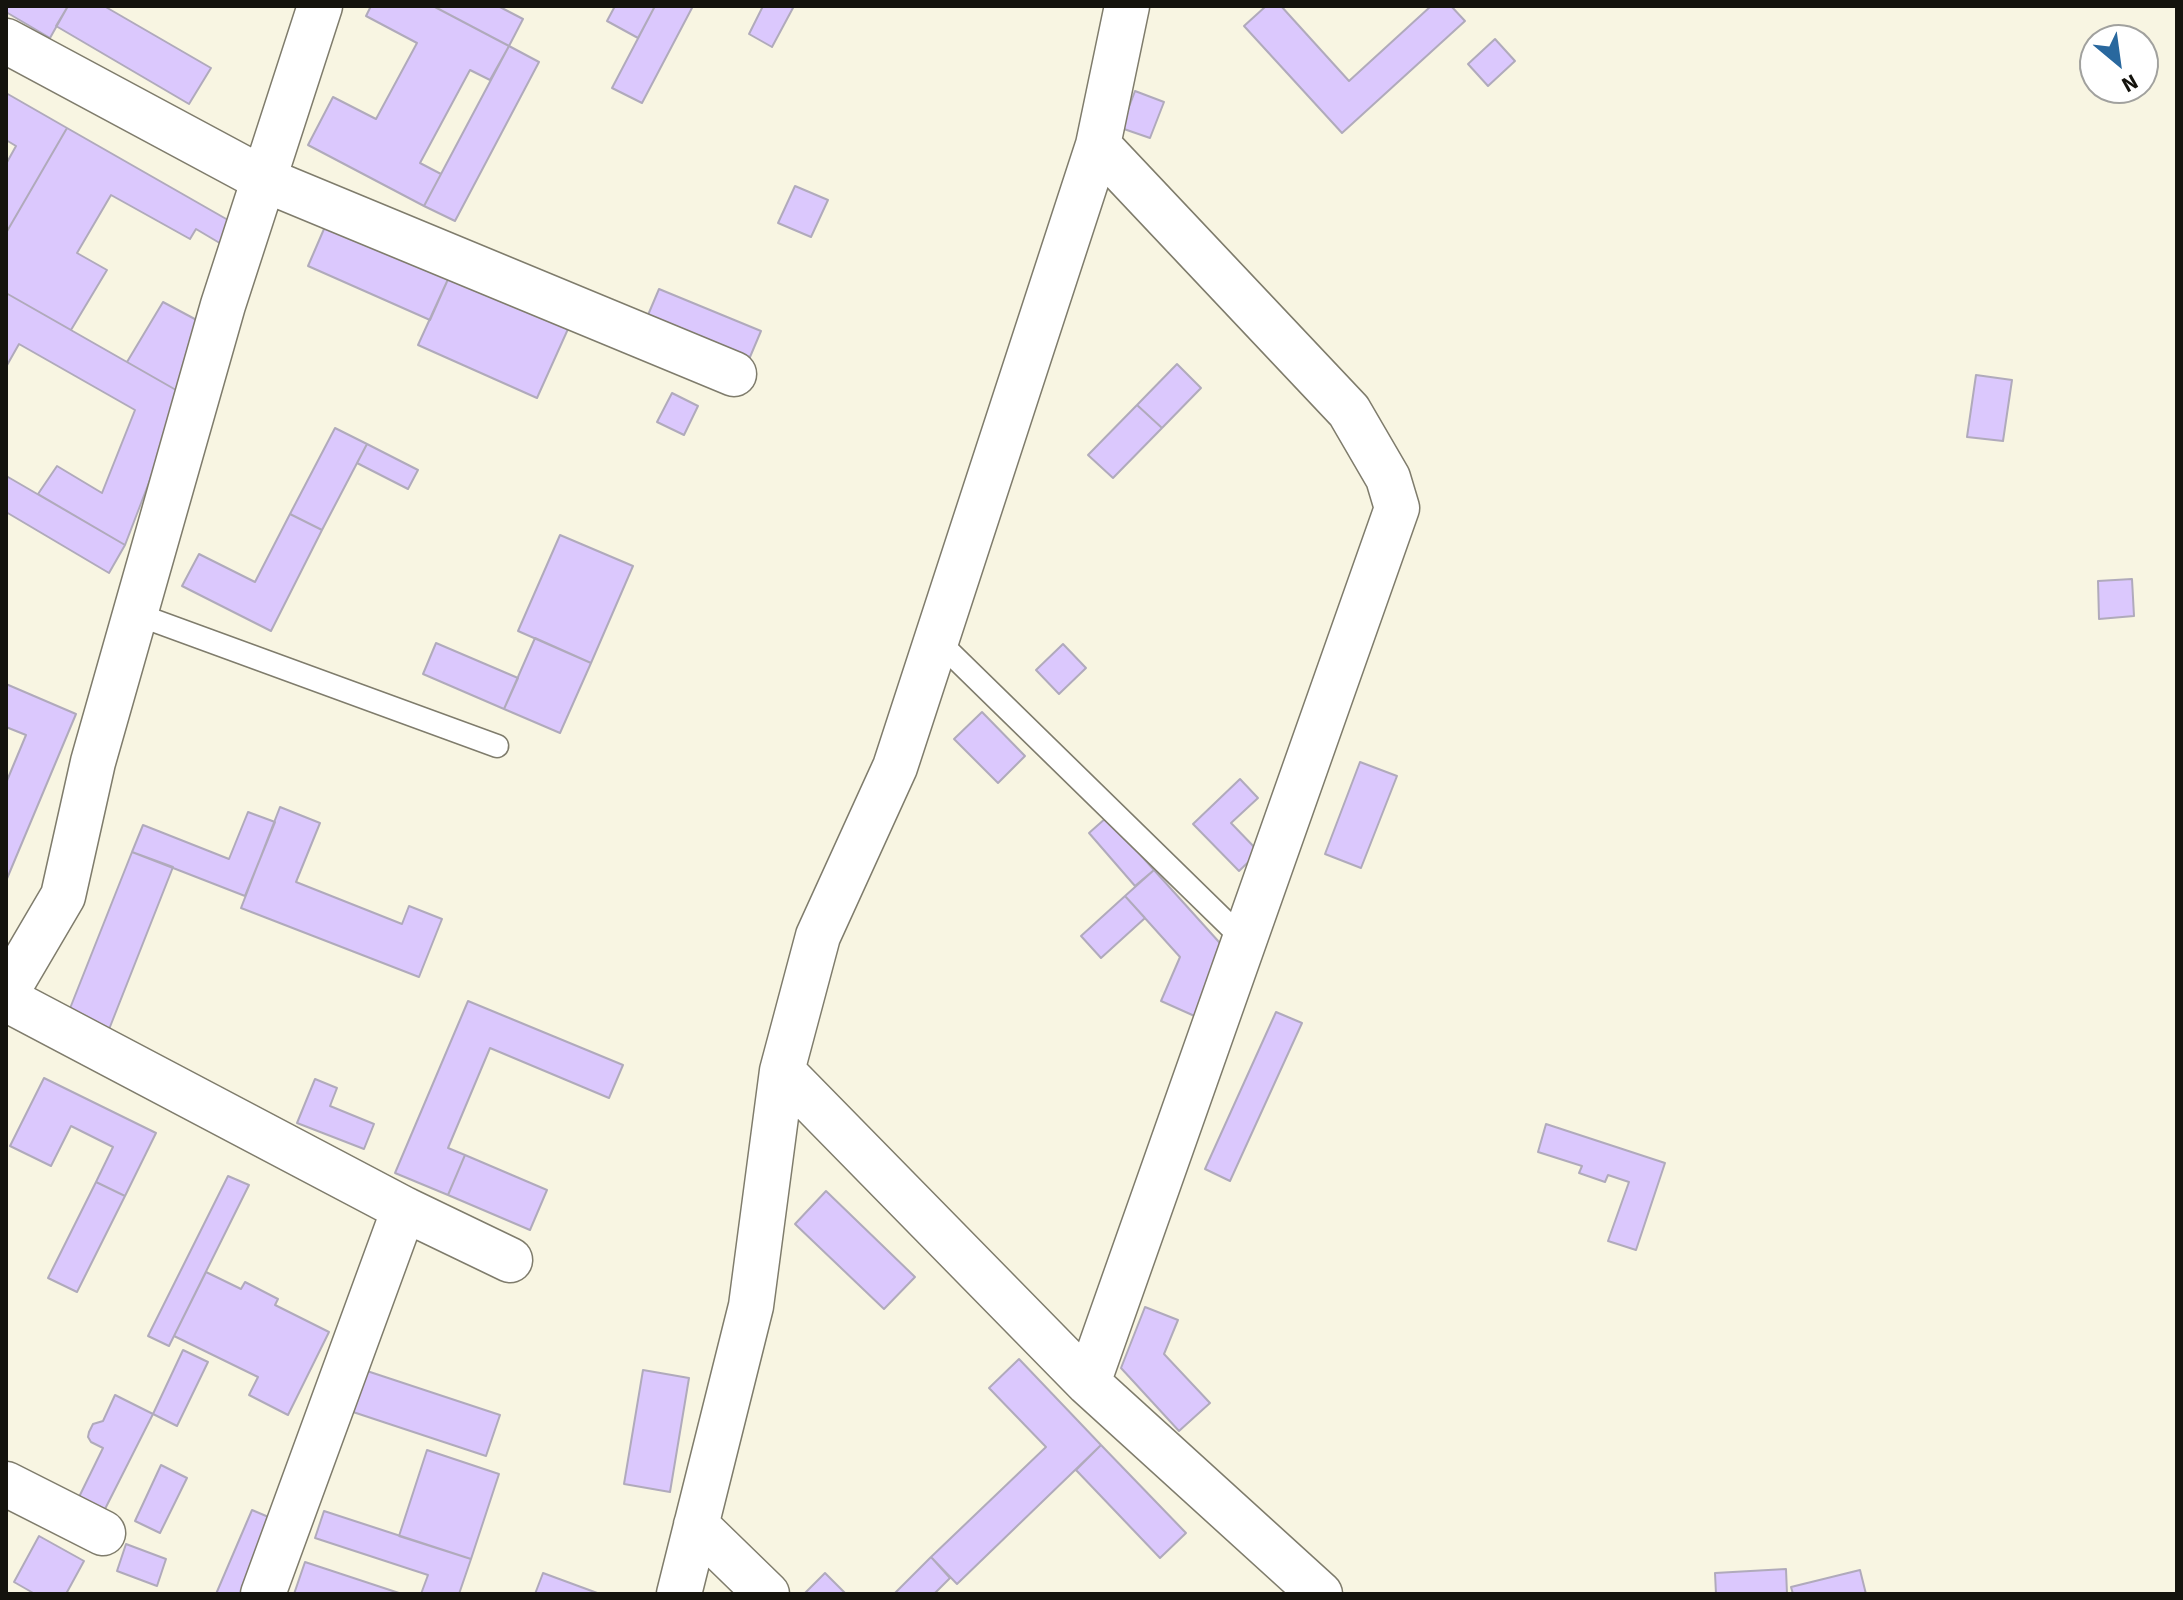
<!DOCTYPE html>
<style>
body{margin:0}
#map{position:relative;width:2183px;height:1600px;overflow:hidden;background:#f8f5e2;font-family:"Source Sans 3",sans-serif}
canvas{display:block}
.frame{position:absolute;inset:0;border:8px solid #14130d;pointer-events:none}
.north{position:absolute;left:2079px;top:24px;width:80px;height:80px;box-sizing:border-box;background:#fff;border:2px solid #a1a19e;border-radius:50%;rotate:151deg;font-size:22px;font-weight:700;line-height:32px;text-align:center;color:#14130d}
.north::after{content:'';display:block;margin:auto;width:28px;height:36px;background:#29689e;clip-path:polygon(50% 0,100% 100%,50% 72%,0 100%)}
</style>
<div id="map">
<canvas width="2183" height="1600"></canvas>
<div class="frame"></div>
<div class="north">N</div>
</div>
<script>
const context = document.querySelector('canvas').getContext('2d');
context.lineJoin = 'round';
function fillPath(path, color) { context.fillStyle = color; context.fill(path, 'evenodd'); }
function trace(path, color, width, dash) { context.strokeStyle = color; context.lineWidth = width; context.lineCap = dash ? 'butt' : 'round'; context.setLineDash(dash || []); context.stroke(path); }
const building = new Path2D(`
 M6,6H68L50,38L6,12Z
 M68,6H104L211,68L189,104L56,26Z
 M371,6H433L509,46L490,80L470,70L420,163L441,174L424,206L308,145L333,97L376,119L417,43L366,16Z
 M433,6H498L523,19L509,46Z
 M615,6H655L638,38L607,21Z
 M655,6H693L642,103L612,88Z
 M763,6H794L772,47L749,34Z
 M1266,6H1281L1349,81L1431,6H1451L1465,21L1342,133L1244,26Z
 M1495,39L1515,61L1488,86L1468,64Z
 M509,46L539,62L455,221L424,206Z
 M1135,91L1164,102L1150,138L1121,128Z
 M6,93L67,128L6,233V164L16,146L6,140Z
 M67,128L235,224L223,245L196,229L190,239L111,195L77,253L107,270L71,330L6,293V233Z
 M795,186L828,200L811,237L778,223Z
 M327,222L449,277L430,320L308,266Z
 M449,277L568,329L537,398L418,345Z
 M659,289L761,331L750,357L648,315Z
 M6,293L183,394L125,545L38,494L57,466L102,493L135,410L19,344L6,367Z
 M163,302L206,325L183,394L127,362Z
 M1177,364L1201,388L1162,428L1137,405Z
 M1976,375L2012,380L2003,441L1967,437Z
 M672,393L698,406L684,435L657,422Z
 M1137,405L1162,428L1113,478L1088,455Z
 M335,428L367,444L322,530L290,514Z
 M367,444L418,470L408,489L357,463Z
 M8,477L125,545L109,573L6,512V480Z
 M290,514L322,530L271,631L182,586L199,554L255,582Z
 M560,535L633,566L591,663L518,631Z
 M2132,579L2134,616L2099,619L2098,581Z
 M535,638L591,663L560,733L504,709Z
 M436,643L518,678L504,709L423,674Z
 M1063,644L1086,668L1059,694L1036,670Z
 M6,684L76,714L6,881V783L26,735L6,727Z
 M982,712L1025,756L998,783L954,739Z
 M1360,762L1397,776L1361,868L1325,854Z
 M1240,779L1258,798L1231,823L1259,852L1239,871L1193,824Z
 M280,807L320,823L296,882L402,924L409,906L442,919L419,977L241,908Z
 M248,812L275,822L245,896L132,852L143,825L229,859Z
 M1107,817L1154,870L1135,886L1089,833Z
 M132,852L173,867L106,1037L65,1021Z
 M1154,870L1228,952L1199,1018L1161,1001L1180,957L1125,896Z
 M1125,896L1145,918L1101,958L1081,936Z
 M468,1001L623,1065L609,1098L490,1048L448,1148L465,1155L448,1195L395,1173Z
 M1276,1012L1302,1023L1230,1181L1205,1169Z
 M44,1078L156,1133L125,1196L96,1182L113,1147L71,1126L51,1166L10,1146Z
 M315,1079L337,1088L330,1106L374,1124L364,1149L297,1123Z
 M1546,1124L1665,1163L1636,1250L1608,1241L1629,1182L1608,1175L1605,1182L1579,1173L1582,1166L1538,1152Z
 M465,1155L547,1190L530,1230L448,1195Z
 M228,1176L249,1185L169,1346L148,1336Z
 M96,1182L125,1196L77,1292L48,1278Z
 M826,1191L915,1277L884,1309L795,1224Z
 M206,1272L241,1289L245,1282L278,1299L275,1305L329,1332L288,1415L249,1395L258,1377L174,1336Z
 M1145,1307L1178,1320L1164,1354L1210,1403L1179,1431L1121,1368Z
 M183,1350L208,1362L177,1426L153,1414Z
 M1019,1359L1101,1445L957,1584L931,1557L1046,1447L989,1388Z
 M643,1370L689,1378L670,1492L624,1484Z
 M367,1371L500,1415L486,1456L353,1412Z
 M115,1395L153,1414L104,1511L78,1499L103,1448L91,1442L88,1437L89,1432L93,1424L103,1421Z
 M1101,1445L1186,1533L1160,1558L1076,1470Z
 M427,1450L499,1474L471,1559L399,1536Z
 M161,1465L187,1478L160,1533L135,1521Z
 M252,1510L278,1521L247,1594H216Z
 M324,1511L471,1559L459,1594H421L428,1575L315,1538Z
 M39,1536L84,1561L66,1594H35L14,1582Z
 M126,1544L166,1559L157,1586L117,1571Z
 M931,1557L950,1578L934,1594H894Z
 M305,1562L402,1594H294Z
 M1786,1569L1787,1594H1716L1715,1573Z
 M1860,1570L1866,1594H1793L1791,1587Z
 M543,1573L600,1594H535Z
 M825,1573L846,1594H804Z`);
const service = new Path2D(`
 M136,614L497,746
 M937,640L1244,940`);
const minor = new Path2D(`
 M6,41L263,179L734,374
 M6,993L63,896L93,762L223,305L320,6
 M6,999L404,1209L510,1260
 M782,1071L1088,1383L1320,1594
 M1088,1383L1397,508L1388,478L1349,411L1098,145
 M6,1484L103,1533
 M696,1525L767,1594
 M263,1594L404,1209
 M679,1594L751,1306L782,1071L818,936L895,767L1098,145L1127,6`);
fillPath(building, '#dbc8fd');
trace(building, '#b0aabb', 2);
trace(service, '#7f7c6c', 25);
trace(minor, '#7f7c6c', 47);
trace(service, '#fff', 22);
trace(minor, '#fff', 44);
</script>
